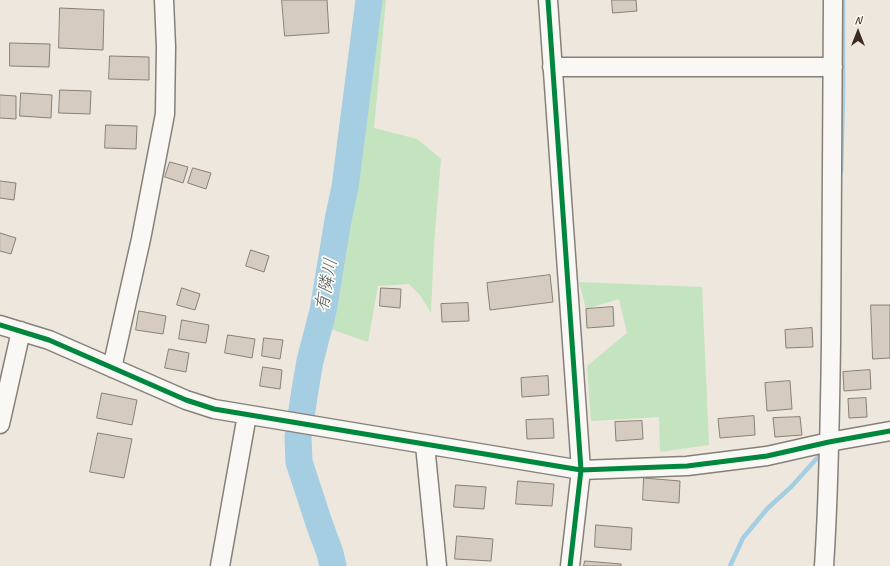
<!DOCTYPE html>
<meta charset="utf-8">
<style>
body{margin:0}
#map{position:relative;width:890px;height:566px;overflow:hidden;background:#ede7dd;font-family:Caveat,sans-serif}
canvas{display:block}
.north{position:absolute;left:838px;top:12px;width:40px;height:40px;-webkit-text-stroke:3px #fdfcf7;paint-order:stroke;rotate:0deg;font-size:11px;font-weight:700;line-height:16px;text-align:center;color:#3b2a1e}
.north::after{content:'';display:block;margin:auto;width:14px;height:18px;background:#3b2a1e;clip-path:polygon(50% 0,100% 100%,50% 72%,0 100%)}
</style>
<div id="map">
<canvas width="890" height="566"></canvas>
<div class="north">N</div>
</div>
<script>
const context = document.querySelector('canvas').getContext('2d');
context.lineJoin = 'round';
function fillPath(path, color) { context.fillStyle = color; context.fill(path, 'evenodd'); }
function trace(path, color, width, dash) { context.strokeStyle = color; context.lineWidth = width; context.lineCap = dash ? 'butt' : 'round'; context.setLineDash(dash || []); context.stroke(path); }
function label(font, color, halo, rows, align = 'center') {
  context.font = font + ' Caveat,"Klee One",sans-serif'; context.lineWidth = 3.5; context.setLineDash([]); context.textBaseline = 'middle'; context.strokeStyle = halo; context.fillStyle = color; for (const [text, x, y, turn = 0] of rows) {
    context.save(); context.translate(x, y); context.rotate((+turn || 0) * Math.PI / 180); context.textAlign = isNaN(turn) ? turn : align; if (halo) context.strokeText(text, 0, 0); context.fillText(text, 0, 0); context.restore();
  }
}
const green = new Path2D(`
 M376,0H386L374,128L417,139L441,159L434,243L431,313L420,295L409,284L378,286L368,342L328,328Z
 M579,282L702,287L709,445L660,452L659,417L591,421L587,366L627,333L619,299L586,309Z`);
const stream = new Path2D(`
 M841,172L843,97V0
 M730,566L743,538L767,509L792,486L819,456`);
const river = new Path2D(`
 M333,566L330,553L320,526L299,462L298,437L305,390L310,361L323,311L338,220L345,187L369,0`);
const building = new Path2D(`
 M282,0H327L329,33L285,36Z
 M612,0H636L637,11L613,13Z
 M60,8L104,10L103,50L59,48Z
 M10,43L50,44L49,67L10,66Z
 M110,56L149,57V80L109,79Z
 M60,90L91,91L90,114L59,113Z
 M21,93L52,95L51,118L20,116Z
 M0,95L16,96V119L0,118Z
 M106,125L137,126L136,149L105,148Z
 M170,162L188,167L183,183L165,177Z
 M193,168L211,173L206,189L188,183Z
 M0,181L16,183L14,200L0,198Z
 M0,233L16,238L11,254L0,251Z
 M251,250L269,256L264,272L246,266Z
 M550,275L553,302L490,310L487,283Z
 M182,288L200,294L195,310L177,305Z
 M381,288L401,289L400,308L380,306Z
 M468,303L469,321L442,322L441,304Z
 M871,305H890V358L873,359Z
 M613,307L614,326L587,328L586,309Z
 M139,311L166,316L163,334L136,330Z
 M182,320L209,325L206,343L179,339Z
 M812,328L813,347L786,348L785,330Z
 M228,335L255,339L252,358L225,353Z
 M264,338L283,340L280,359L262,356Z
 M169,349L189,353L186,372L165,368Z
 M263,367L282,370L280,389L260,386Z
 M870,370L871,389L844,391L843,372Z
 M548,376L549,395L522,397L521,378Z
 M790,381L792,409L767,411L765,383Z
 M102,393L137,400L132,425L97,418Z
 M866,398L867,417L849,418L848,399Z
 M754,416L755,435L720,438L718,419Z
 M800,417L802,435L775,437L773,418Z
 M553,419L554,438L527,439L526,420Z
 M642,421L643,439L616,441L615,422Z
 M98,433L132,439L124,478L90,472Z
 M644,478L680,481L679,503L643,500Z
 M518,481L554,484L552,506L516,504Z
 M456,485L486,487L484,509L454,507Z
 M596,525L632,528L631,550L595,547Z
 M457,536L493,539L491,561L455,559Z
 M585,561L621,564V566H584Z`);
const minor = new Path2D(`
 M548,0L581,470L570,566
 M552,67H833
 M0,325L49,340L186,400L214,409L581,470L687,466L767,456L829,442L890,431
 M112,368L141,239L165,114L166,47L164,0
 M0,424L21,331
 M425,445L437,566
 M220,566L247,415
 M824,566C829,491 830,417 831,342C832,228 832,114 833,0`);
const cycleway = new Path2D(`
 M548,0L581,470L570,566
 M0,325L49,340L186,400L214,409L581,470L687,466L767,456L829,442L890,431`);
const waterNames = [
 ["有隣川",327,285,-79]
];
fillPath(green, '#c4e3bf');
trace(stream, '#a5cee3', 4.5);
trace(river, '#a5cee3', 27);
fillPath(building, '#d5ccbf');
trace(building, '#868079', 1);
trace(minor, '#868079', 21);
trace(minor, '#f9f8f5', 18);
trace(cycleway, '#00873e', 5);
label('italic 18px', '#52585a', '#fdfcf7', waterNames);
</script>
